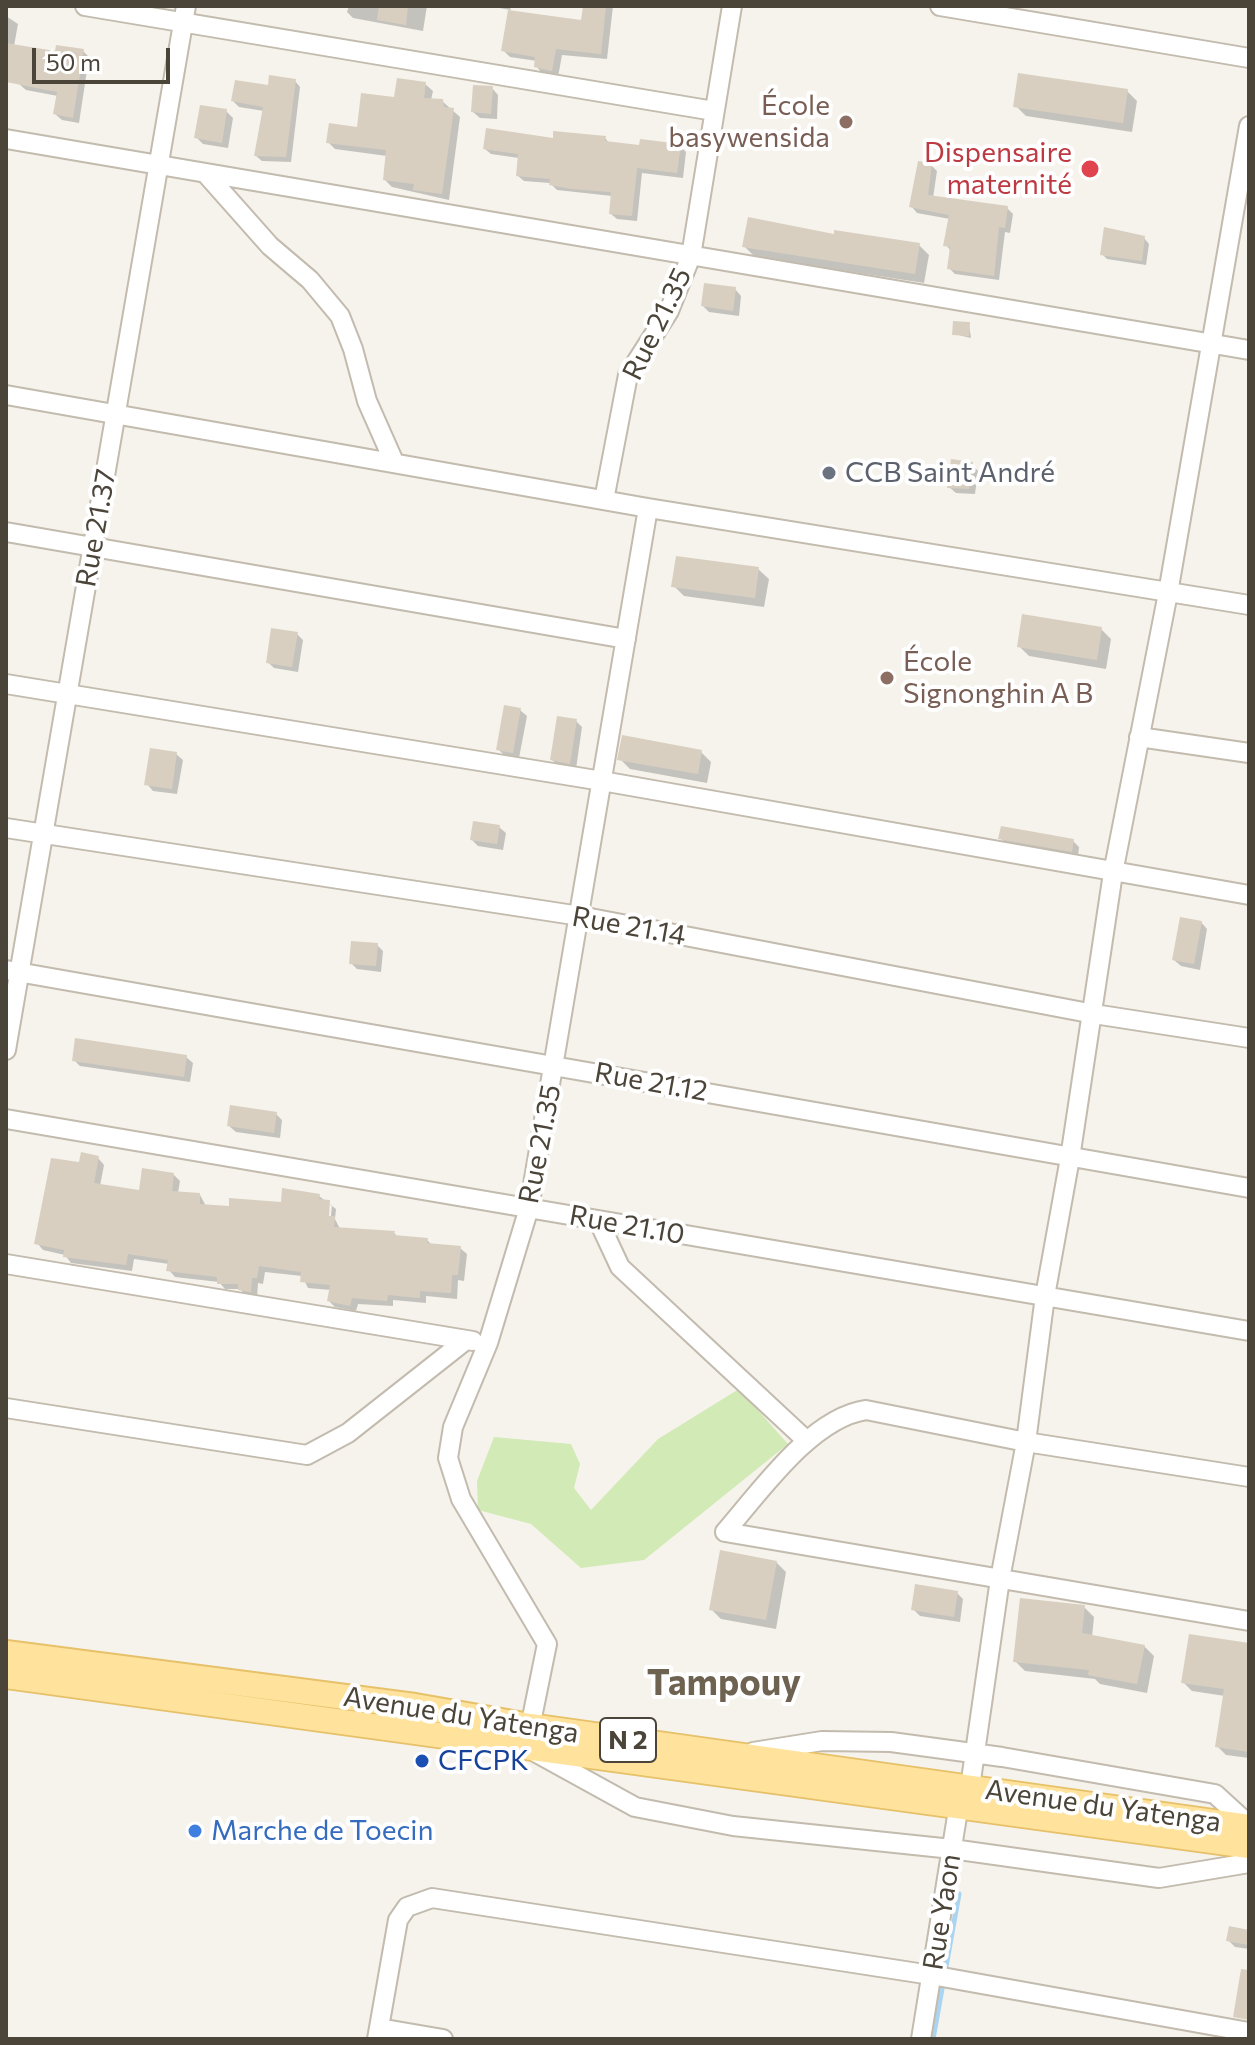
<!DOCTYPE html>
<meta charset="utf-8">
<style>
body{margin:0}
#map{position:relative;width:1255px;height:2045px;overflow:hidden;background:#f6f3ec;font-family:Commissioner,sans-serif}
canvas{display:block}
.frame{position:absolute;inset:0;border:8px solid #4b4439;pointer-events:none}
.scale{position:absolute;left:32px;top:48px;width:138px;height:36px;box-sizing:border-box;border:4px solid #4b4439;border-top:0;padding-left:10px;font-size:24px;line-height:28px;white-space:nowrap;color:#4b4439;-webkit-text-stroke:6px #fff;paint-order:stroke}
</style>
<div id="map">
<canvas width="1255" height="2045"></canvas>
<div class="frame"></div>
<div class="scale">50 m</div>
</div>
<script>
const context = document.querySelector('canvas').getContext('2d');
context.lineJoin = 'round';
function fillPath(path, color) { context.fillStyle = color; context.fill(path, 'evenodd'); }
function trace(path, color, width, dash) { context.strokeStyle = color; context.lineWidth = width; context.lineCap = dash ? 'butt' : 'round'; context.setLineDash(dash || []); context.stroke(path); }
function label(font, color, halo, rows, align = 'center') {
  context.font = font + ' Commissioner,sans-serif'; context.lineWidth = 8; context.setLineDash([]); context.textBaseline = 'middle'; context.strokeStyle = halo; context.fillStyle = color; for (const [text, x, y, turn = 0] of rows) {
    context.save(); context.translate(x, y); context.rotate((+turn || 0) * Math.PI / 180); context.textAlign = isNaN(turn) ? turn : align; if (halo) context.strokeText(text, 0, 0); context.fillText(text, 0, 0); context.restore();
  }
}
const green = new Path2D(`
 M739,1389L788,1444L644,1560L581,1568L531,1524L478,1510L477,1481L494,1437L571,1444L580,1464L574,1488L591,1510L658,1439Z`);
const shadow = new Path2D(`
 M349,6H427L423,31L353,18L347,12Z
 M489,6H511L510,12L583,23L585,6H613L607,59L562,55L558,77L542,73L536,66L537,61L510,57L503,50L510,10Z
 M6,16L18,24L14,46L57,53L83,51L89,57L79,123L62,120L55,114L58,96L26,90L19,84L6,64Z
 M295,81L300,87L291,162L262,161L256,156L264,111L239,107L233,101Z
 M425,84L433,91L431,100L442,101L460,117L449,200L392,187L385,180L387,156L335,149L328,142L359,130L395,99Z
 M492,88L498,95L497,119L480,118L473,112Z
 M1127,91L1137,101L1132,132L1026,116L1016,106Z
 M226,111L233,118L228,148L203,144L196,137Z
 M605,138L610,144L640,148L680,146L686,152L683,178L642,173L637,221L617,219L611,214L612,196L557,190L550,183L524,181L518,176L519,158L491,154L485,149Z
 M931,165L937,171L933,198L1007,208L1013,214L1010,233L1005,232L999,280L955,274L949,268L951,251L946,245L950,219L917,213L912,207Z
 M1144,238L1149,244L1146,265L1107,259L1102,254Z
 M919,245L929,255L924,283L755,257L745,247Z
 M735,289L741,296L739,316L709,312L703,306Z
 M969,324L971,338L954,334Z
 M972,464L978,471L975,494L956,493L949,487Z
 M758,569L769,579L764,607L684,596L674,586Z
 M1101,629L1111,639L1106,669L1029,656L1019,646Z
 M297,634L303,640L298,672L274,668L268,662Z
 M520,710L527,716L519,758L505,756L499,750Z
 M576,721L582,727L576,769L559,766L552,760Z
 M701,752L711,762L707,783L630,769L620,759Z
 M176,754L183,760L177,794L153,791L147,784Z
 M499,827L506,833L503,850L478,846L472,840Z
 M1000,838L1073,841L1079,847L1078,857L1007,844Z
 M1201,922L1207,929L1200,970L1181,966L1174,960Z
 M377,945L383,951L381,972L357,969L351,963Z
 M186,1057L193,1063L190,1082L80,1066L74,1060Z
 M276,1114L282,1120L280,1138L236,1132L229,1126Z
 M98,1158L104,1165L100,1186L141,1192L174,1175L180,1181L178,1193L200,1195L206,1206H271L319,1196L336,1209L335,1219L340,1229L394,1233L399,1238L427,1240L432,1245L460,1248L467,1254L464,1281L458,1280L457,1299L426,1296V1303L393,1300V1306L358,1304L356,1311L335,1307L329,1301L331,1290L308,1288L302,1276L265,1272L263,1284L258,1283L257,1298L246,1296L240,1289H225L219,1282L175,1277L169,1270V1264L134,1259L132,1271L71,1263L65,1255L43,1250L37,1243L80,1165ZM328,1205H332L330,1226H326Z
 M776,1562L786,1572L776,1629L721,1619L711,1609Z
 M957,1593L963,1599L960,1622L920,1616L913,1609Z
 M1084,1607L1094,1617L1092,1637L1144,1646L1154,1656L1147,1693L1100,1684L1095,1679L1025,1671L1015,1661Z
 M1249,1644V1758L1226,1755L1217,1746L1225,1696L1192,1691L1183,1682Z
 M1249,1932V1949L1235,1947L1228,1940Z`);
const stream = new Path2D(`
 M933,2039L959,1894`);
const building = new Path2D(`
 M379,6H408L406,25L377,20Z
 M583,6H606L601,54L556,49L552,71L534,67L535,57L501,51L508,10L581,20Z
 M6,43L55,51L56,45L84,49L73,118L53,114L57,92L6,82Z
 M1018,73L1128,89L1123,123L1013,107Z
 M269,75L296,79L286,157L254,156L263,107L231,101L235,80L268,85Z
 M397,78L426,82L424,98L443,99L444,107L454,108L442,194L413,190L414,184L383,180L386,150L326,143L329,123L357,127L361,93L394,97Z
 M473,85L493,86L491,114L471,112Z
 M200,105L227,109L222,143L194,138Z
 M486,128L553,138V131L606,136L605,141L639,145L640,139L681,144L677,173L637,168L632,216L609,214L611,192L572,189L549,185L550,179L516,176L518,154L483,149Z
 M918,161L932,163L928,195L1008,206L1005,228L999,227L994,276L947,269L950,247L943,246L949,215L909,207Z
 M748,217L834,234V230L920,243L915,274L742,247Z
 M1104,227L1145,236L1142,261L1100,255Z
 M704,283L736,287L733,311L701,306Z
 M953,321L970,322L969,336L952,335Z
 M951,459L973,462L969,489L947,488Z
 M676,556L759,567L755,598L671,587Z
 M1022,614L1102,627L1097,660L1017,647Z
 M271,628L298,632L292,667L266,663Z
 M504,705L521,708L513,753L496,750Z
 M557,716L577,719L570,764L550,760Z
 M622,735L702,750L698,774L617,760Z
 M150,748L177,752L172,789L144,785Z
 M473,821L500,825L497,844L470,840Z
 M1001,826L1074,839L1072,852L998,839Z
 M1180,917L1202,921L1194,964L1172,960Z
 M351,941L378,943L376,966L349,964Z
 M75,1038L187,1055L184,1077L72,1061Z
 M230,1105L277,1112L274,1133L227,1126Z
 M81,1152L99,1156L94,1183L139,1190L142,1168L174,1173L172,1191L200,1193V1204L229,1206V1198L281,1202L282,1188L320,1194L319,1199L330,1200L329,1216H335L334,1227L395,1231L394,1235L428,1238L427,1243L461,1246L458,1275H452L451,1293L420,1291V1298L388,1295L387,1301L352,1298L350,1306L327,1301L330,1285L300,1282L301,1272L259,1266L257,1278H252L251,1292L238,1290V1284H217V1277L166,1271L168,1260L128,1254L126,1265L63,1257L64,1250L34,1244L51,1158L79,1162Z
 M720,1550L777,1561L766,1620L709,1610Z
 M915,1584L958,1591L954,1617L911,1610Z
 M1020,1598L1085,1605L1082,1633L1145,1645L1137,1684L1088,1675L1089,1670L1013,1662Z
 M1189,1634L1249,1643V1752L1215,1747L1224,1689L1181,1683Z
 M1229,1926L1249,1930V1945L1226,1941Z
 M1241,1969L1249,1970V2020L1233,2017Z`);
const minor = new Path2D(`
 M85,6L714,111
 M940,6L1249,58
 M6,139L1249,350
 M207,175L270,246L310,280L340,316L353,349L367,401L394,462
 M6,395L648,508L1249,605
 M604,500L628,375L669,311L691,256L732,6
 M648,508L529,1208L488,1343L453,1427L448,1458L461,1499L547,1644L526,1747L635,1807L733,1826L952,1849L1159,1878L1249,1863
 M6,532L626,639
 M6,684L602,781L1249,895
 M1139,737L1249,753
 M6,828L580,916L1094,1014L1249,1038
 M6,970L1249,1188
 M6,1050L186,6
 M6,1119L1249,1331
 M598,1220L620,1267L807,1441
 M6,1264L473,1341
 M6,1408L307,1455L348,1433L466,1340
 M725,1532C760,1492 811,1418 866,1410L1026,1442L1249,1477
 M725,1532L1249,1621
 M753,1752L822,1741L891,1742L1002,1757L1215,1794L1249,1825
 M379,2028L443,2039
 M377,2039L398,1920L407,1907L432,1898L931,1975L1249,2032
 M921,2039L959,1804L970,1787L1000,1579L1026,1442L1045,1296L1070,1158L1113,873L1168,593L1249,126`);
const major = new Path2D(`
 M6,1653L415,1706L530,1726L1249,1827
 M6,1676L1249,1846`);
const markers = [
 [846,122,8,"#8d6e63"],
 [1090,169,10,"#e0444e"],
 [829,473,8,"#6b7280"],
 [887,678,8,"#8d6e63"],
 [422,1761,8,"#1a4fb4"],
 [195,1831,8,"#3f7fe0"]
];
const shields = [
 [628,1740,56]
];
const shieldNames = [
 ["N 2",628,1740]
];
const educationNames = [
 ["École",830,106],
 ["basywensida",830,138],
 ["École",903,662,"left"],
 ["Signonghin A B",903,694,"left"]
];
const healthNames = [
 ["Dispensaire",1072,153],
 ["maternité",1072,185]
];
const streetNames = [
 ["Rue 21.35",657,324,-64],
 ["Rue 21.37",96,528,-80],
 ["Rue 21.14",629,926,10],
 ["Rue 21.12",651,1082,10],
 ["Rue 21.35",540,1144,-79],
 ["Rue 21.10",627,1225,10],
 ["Avenue du Yatenga",461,1715,9],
 ["Avenue du Yatenga",1103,1806,8],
 ["Rue Yaon",942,1912,-81]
];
const worshipNames = [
 ["CCB Saint André",845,473]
];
const transitNames = [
 ["CFCPK",438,1761]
];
const shopNames = [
 ["Marche de Toecin",211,1831]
];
const districtNames = [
 ["Tampouy",724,1683]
];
fillPath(green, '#d2eab5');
fillPath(shadow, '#0003');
trace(stream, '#a9d4f2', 5);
fillPath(building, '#d8cfc1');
trace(minor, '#c2bbae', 22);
trace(major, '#e6c16a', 28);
trace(minor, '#fff', 18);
trace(major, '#ffe39c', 24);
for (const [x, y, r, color] of markers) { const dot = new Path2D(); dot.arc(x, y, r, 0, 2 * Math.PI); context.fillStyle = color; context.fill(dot); trace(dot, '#fff', 3); }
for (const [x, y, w] of shields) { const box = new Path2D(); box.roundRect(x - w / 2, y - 22, w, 44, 6); context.fillStyle = '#fff'; context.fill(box); trace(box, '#4b4439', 2); }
label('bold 26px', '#4b4439', null, shieldNames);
label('28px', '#785e54', '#fff', educationNames, 'right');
label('28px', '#be3a42', '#fff', healthNames, 'right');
label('28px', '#4b4439', '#fff', streetNames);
label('28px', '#5b616d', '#fff', worshipNames, 'left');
label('28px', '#164399', '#fff', transitNames, 'left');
label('28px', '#366cbe', '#fff', shopNames, 'left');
label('bold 36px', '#6e6250', '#fff', districtNames);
</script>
